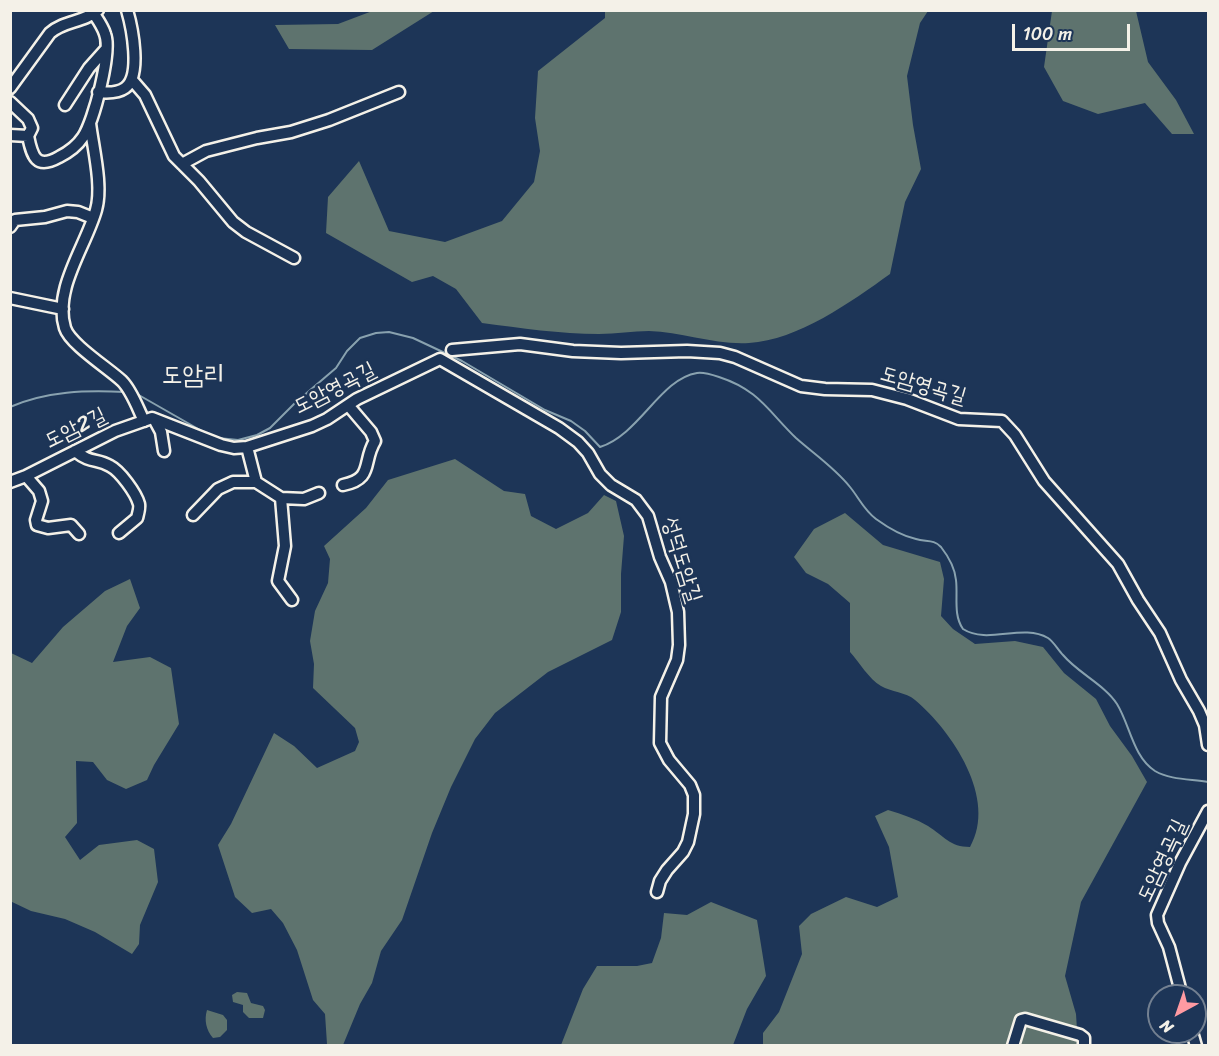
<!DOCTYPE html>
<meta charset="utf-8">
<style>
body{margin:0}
#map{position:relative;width:1219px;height:1056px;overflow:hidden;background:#1d3557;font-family:Sriracha,sans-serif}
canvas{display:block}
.frame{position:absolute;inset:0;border:12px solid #f4f1e8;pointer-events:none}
.north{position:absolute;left:1147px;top:984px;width:60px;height:60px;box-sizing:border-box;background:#1d3557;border:2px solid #738091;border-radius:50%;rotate:220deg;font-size:16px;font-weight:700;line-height:24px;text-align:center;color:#f4f1e8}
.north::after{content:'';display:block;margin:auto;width:21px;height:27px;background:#ff9aa2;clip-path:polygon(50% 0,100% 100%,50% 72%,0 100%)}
.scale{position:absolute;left:1012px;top:24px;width:118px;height:27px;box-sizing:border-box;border:3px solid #f4f1e8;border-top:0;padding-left:8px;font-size:18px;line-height:21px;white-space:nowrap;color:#f4f1e8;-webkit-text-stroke:4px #1d3557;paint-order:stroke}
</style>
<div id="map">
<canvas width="1219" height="1056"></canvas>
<div class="frame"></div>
<div class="north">N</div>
<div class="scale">100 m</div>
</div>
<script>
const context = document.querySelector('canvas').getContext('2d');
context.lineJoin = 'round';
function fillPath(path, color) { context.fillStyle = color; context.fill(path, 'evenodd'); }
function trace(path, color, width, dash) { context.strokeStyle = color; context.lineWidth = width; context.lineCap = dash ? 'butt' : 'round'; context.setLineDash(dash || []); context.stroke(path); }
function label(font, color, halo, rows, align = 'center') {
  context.font = font + ' Sriracha,"Poor Story",sans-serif'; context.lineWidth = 5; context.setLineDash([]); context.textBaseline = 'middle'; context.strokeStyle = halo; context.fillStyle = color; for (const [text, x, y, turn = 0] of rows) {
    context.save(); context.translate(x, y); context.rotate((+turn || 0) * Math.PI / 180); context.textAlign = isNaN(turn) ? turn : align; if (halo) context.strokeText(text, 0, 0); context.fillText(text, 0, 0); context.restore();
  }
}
const green = new Path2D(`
 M375,10L434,11L372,50L289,49L275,25L338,24Z
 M605,11H928L920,23L907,76L913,125L921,169L905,202L890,274C851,302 798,340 749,343C715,345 682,332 649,331C633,331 616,334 599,334C560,334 521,328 482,323L456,289L433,276L412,282L326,233L328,197L359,161L389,231L445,242L502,221L534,182L540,151L535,118L538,71L605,18Z
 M1052,11H1136L1148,62L1176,100L1194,134H1172L1145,103L1098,114L1063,101L1044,67Z
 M455,459L504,491L525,494L531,516L556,529L588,513L604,495L616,501L624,536L621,574V612L612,640L548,672L495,713L475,739L451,787L432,833L402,920L381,951L372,983L360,1004L343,1045H325L327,1044L325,1014L313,1000L297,950L283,923L271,909L252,913L235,897L218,845L231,824L274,733L294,746L317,768L355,751L359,742L355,728L313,688L314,664L310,641L315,611L328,583L330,559L324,546L366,508L388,480Z
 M845,513L883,545L940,562L944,579L941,616L953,629L975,644L1015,641L1043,647L1064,673L1096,699L1110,726L1132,756L1147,782L1081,902L1065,976L1076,1014L1078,1045L763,1046V1033L779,1012L802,954L799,926L811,914L846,897L877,907L898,897L889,847L875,816L888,810C902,814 916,819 928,826C944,836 950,847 970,847C998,799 952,731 915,700C906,692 891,692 881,686C869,679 859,662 850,652V603L828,584L806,573L794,557L814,529Z
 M130,579L140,608L127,626L113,662L150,657L171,668L179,724L154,765L147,780L126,789L107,780L93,762L76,761L77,823L65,837L80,860L99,845L137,840L154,849L158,882L140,925L139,944L132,954L95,932L65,919L31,911L10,901L11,653L32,663L63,627L105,591Z
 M711,902L757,920L766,976L747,1009L733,1045H561L583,989L597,966H637L652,963L661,938L664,913L687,915Z
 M237,992L247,993L251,1003L263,1006L265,1010L263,1018H249L243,1012V1005L233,1002L232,995Z
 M207,1010L223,1015L227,1020V1030L220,1037L213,1038C206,1030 204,1020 207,1010Z`);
const stream = new Path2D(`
 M137,394L207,434
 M10,407C47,391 86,390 125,392
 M218,438L238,440L257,435L270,428L295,403L336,368L347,351L360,338L376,333L389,332L413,338L462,361L545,410L571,421L585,431L600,447C640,434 660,379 697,373C703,372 713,375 719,377C759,390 768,411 796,438C814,454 835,468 850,487C859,498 864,510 876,519C887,527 902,536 916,539C926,542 934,539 941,547C948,556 955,569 956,580C958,596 953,615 963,629C988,645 1022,623 1048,638C1054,642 1058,650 1063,655C1078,673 1105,685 1117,704C1130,725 1133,757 1155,771C1170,780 1192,779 1208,782`);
const minor = new Path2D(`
 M132,80L145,95L174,156L199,181L233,222L246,232L294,258
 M10,88L50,33C65,20 83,23 98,10
 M98,92C107,93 118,93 125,88C142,76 132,27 127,10
 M10,102L28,119L32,128L28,136L10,135
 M65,105L89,68L106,49
 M90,123C93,148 103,186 96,210C86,246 53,289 65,328C70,344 108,368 122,381C132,391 138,409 144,421
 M28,136C32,156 36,170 59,157C69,152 77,146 83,137C94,121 112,51 105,34C103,27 98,20 94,14
 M182,164L206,151L257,138L291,132L329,120L399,92
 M10,227L15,220L45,217L67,211L78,212L93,218
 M10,298L63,309
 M452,350L520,344L573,351L621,353L687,351L720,353L735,357L801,386L825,389L872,390L907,399L959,419L1002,421L1015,435L1044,481L1118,564L1138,600L1160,633L1181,680L1199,711L1205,725L1208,745
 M154,419L161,432L164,451
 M247,447L256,482
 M75,451C91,464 97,458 110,466C120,471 136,493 139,504C140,508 138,514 137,518L119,533
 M26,476L39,491L42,501L36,520L37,525L48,528L71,525L79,534
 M10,482L26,476L115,431L152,418L221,445L234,448L247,447L312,426L327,419L357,399L440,359L559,428L578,442L588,453L600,474L611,485L636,500L648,516L660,557L671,582L678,612L679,645L677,660L661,697L660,743L669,760L690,785L694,795V814L688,842L683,852L667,870L660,881L657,892
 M343,485C374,479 362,462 375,441L371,432L348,405
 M281,498L285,546L278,581L292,600
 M193,515L218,489L233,482H256L281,498L304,499L319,493
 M1182,996L1169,947L1158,923L1157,915L1180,863L1208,811
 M1192,1032L1196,1046
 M1013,1046L1021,1020L1025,1019L1080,1035L1084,1038V1046`);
const streetNames = [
 ["도암영곡길",923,386,16],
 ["도암영곡길",335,389,-27],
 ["도암2길",76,429,-26],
 ["성덕도암길",681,560,73],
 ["도암영곡길",1163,861,-65]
];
const quarterNames = [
 ["도암리",193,376]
];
fillPath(green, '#5e736e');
trace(stream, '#89a2af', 2);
trace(minor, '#f4f1e8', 15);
trace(minor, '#1d3557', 10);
label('22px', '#f4f1e8', '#1d3557', streetNames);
label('26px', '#f4f1e8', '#1d3557', quarterNames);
</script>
